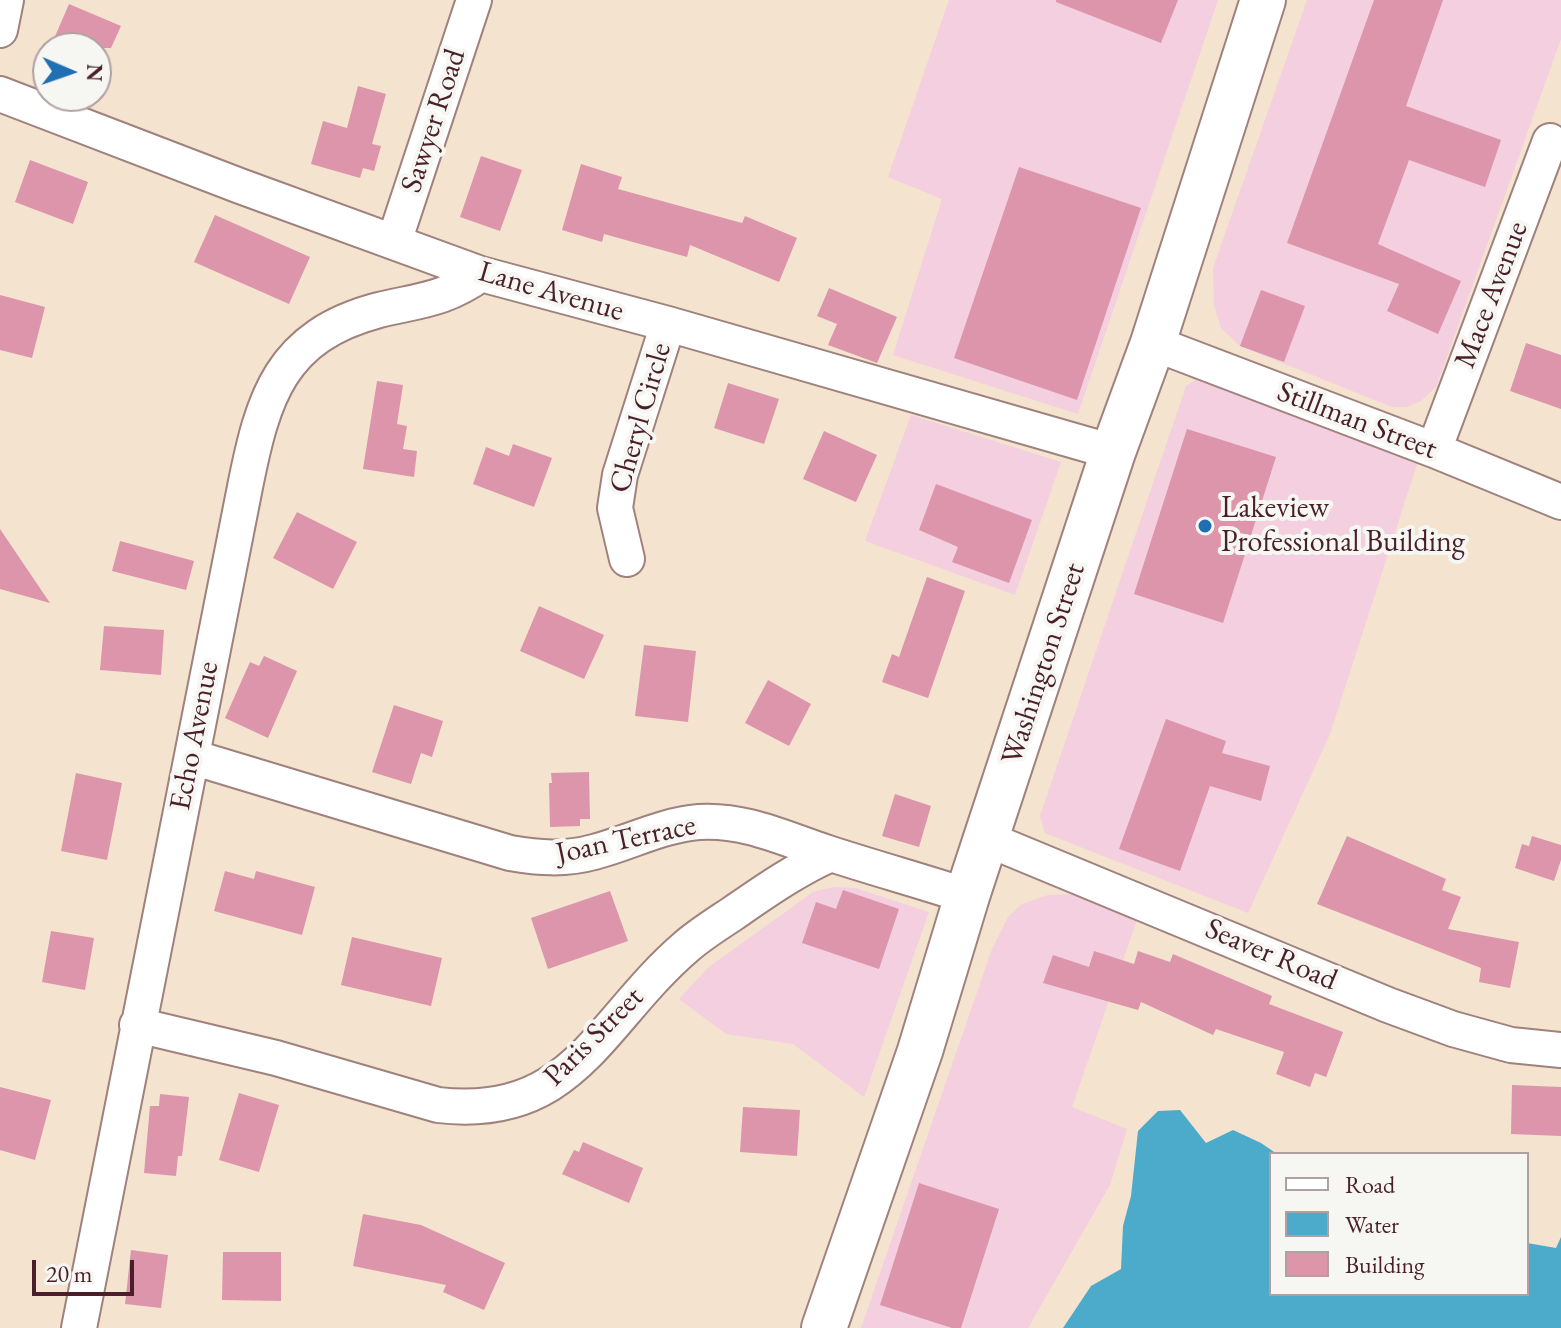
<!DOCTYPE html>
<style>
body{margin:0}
#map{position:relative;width:1561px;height:1328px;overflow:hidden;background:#f4e3cf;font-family:"EB Garamond",serif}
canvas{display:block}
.legend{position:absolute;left:1269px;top:1152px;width:260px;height:144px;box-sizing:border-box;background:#f6f6f2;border:2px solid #b1a0a2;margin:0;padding:10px 14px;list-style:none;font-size:24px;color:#4a1f2b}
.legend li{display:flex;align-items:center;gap:16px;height:40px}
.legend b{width:40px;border:2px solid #b1a0a2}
.north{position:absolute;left:32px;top:32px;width:80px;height:80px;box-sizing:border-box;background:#f6f6f2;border:2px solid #b1a0a2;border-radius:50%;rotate:92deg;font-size:22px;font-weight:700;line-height:32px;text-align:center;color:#4a1f2b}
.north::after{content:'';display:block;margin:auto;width:28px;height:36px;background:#1f6fb2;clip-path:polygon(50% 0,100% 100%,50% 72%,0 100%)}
.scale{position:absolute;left:32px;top:1260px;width:102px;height:36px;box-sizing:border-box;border:4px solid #4a1f2b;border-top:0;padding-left:10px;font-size:24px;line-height:28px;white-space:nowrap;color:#4a1f2b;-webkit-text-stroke:6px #f6f6f2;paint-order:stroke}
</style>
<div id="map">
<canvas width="1561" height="1328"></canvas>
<ul class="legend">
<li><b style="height:10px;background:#fff"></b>Road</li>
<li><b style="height:22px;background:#4cabcb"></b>Water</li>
<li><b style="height:22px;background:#dd95ac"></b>Building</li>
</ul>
<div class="north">N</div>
<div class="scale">20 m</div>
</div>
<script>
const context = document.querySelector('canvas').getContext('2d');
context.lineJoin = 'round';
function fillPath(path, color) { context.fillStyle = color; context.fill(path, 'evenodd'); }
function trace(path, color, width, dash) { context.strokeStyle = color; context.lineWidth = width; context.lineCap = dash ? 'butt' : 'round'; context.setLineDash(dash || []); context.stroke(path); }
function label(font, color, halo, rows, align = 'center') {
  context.font = font + ' "EB Garamond",serif'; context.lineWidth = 8; context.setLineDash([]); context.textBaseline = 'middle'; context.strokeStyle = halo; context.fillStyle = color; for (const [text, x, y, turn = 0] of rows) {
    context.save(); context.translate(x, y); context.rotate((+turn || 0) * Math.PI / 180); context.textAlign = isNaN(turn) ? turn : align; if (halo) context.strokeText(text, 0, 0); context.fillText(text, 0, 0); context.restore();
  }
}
const built = new Path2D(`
 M949,0H1218L1078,414L893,355L942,199L888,177Z
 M1307,0H1561V39L1436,387L1421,401L1407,407H1392L1240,346L1221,328L1214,305L1213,268Z
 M1197,379L1276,406L1418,461L1330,734L1248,913L1045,833L1040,816L1186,386Z
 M911,415L1061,462L1015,595L865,541Z
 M833,887L856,888L929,912L864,1097L793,1044L726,1034L679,999L709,967L813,892Z
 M1076,894L1138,917L1072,1107L1127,1129L1110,1185L1028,1328H861L992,949L1008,917L1022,904L1048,895Z`);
const water = new Path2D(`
 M1180,1110L1206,1143L1233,1130L1261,1143L1277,1154H1271V1294H1527V1243L1556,1248L1561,1237V1328H1063L1091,1286L1121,1269L1123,1226L1131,1196L1138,1131L1158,1111Z`);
const building = new Path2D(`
 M1056,0H1178L1161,43L1056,2Z
 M1374,0H1443L1406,106L1501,140L1485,187L1409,160L1378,244L1461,281L1438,334L1387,311L1399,284L1287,243Z
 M69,4L121,26L111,48H50Z
 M358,86L386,94L372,144L381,146L374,171L363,168L360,178L311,164L323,121L347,128Z
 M481,156L522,170L500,231L460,217Z
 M30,160L88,182L73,224L15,202Z
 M581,164L622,177L618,189L742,223L745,216L797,238L779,282L690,245L687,257L604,234L602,242L562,230Z
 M1019,167L1141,208L1077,400L954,358Z
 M215,215L310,257L289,304L194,262Z
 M829,288L897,317L877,363L828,345L837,324L817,316Z
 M1261,290L1305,306L1284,362L1240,346Z
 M0,295L45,307L32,358L0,350Z
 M1526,343L1561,355V409L1510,391Z
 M377,381L403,385L397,424L407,426L403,449L417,451L414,477L363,469Z
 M728,383L779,399L764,444L714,428Z
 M1187,429L1276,457L1223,623L1134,594Z
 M824,431L877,455L856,502L803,479Z
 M513,444L552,458L534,507L473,484L486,447L509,456Z
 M936,484L1032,520L1009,583L952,562L958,547L919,530Z
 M297,512L357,542L333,589L273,558Z
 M0,529L50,603L0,589Z
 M120,541L194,561L186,590L112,571Z
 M927,577L965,591L928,698L882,682L892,654L899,657Z
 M539,606L604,635L584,679L520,651Z
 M104,626L164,630L161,675L100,670Z
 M644,645L696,651L688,722L635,716Z
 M264,656L297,671L268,738L225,718L250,662L259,666Z
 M768,680L811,704L789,746L745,723Z
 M394,705L443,721L432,757L421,753L411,784L372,772Z
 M1166,719L1226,741L1222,753L1270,766L1261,801L1210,786L1180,871L1119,849Z
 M589,772L590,819H580V826L550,827L549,783H552L551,773Z
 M76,773L122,783L107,860L61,851Z
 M895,794L931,806L919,847L882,836Z
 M1347,836L1446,879L1442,890L1461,897L1448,929L1519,942L1510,988L1479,982L1481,968L1317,904Z
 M1532,836L1561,845V860L1554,881L1515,868L1522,844L1529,846Z
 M225,871L254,879L256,871L315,887L302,935L214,911Z
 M843,890L899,909L879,969L802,943L816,902L836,909Z
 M610,891L628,941L548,969L531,918Z
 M51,931L94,938L85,990L42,982Z
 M352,937L442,958L431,1006L341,985Z
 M1094,951L1134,964L1138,951L1170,962L1173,954L1272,996L1269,1004L1343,1032L1326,1077L1315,1073L1310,1087L1276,1074L1284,1052L1216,1029L1213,1035L1141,1002L1138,1010L1043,983L1053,955L1089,967Z
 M1512,1085L1561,1087V1136L1511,1134Z
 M0,1087L51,1100L35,1160L0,1150Z
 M239,1093L279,1105L259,1172L219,1160Z
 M160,1094L189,1097L182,1156H178L176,1176L144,1173L150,1106H159Z
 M743,1107L800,1110L797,1156L740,1152Z
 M583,1142L643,1168L629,1203L562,1174L574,1150L579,1152Z
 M919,1183L999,1209L961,1328H952L880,1305Z
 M363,1214L421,1225L505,1263L484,1310L443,1292L446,1285L353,1266Z
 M131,1250L168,1255L161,1308L125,1304Z
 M223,1252H281V1301L222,1300Z`);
const minor = new Path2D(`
 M0,30L6,0
 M0,94L240,186L481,274L668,324L1113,452
 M394,242L474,0
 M1153,343L1434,450L1561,502
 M1434,450L1550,141
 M627,559L615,508L620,475L668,324
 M192,757L510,853C539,858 565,860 594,852C629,843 662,825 699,822C745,819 785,839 828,853C874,868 921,881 967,896
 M987,839L1388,1005L1453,1029L1511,1045L1561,1050
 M137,1025L276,1058L438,1105C574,1121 599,1021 687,946C701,934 717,924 732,914C764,892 795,870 831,854
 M79,1328L245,487C263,397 280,336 379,310C421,300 444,300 481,274`);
const primary = new Path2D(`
 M824,1328L920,1051L967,896L1113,452L1153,343L1263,0`);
const markers = [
 [1205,526,8,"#1f6fb2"]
];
const streetNames = [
 ["Sawyer Road",434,121,-72],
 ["Lane Avenue",551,292,16],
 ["Mace Avenue",1492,295,-69],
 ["Cheryl Circle",641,418,-74],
 ["Stillman Street",1357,421,21],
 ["Washington Street",1044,664,-72],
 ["Echo Avenue",195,736,-79],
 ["Joan Terrace",626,840,-12],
 ["Seaver Road",1271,955,23],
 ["Paris Street",594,1037,-45]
];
const poiNames = [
 ["Lakeview",1221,509],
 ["Professional Building",1221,543]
];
fillPath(built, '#f3cfdf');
fillPath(water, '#4cabcb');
fillPath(building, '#dd95ac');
trace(minor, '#9f817d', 38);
trace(primary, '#9f817d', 48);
trace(minor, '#fff', 34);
trace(primary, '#fff', 44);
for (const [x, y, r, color] of markers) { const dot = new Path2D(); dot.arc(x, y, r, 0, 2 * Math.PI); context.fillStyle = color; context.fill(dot); trace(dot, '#f6f6f2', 3); }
label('30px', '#4a1f2b', '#f6f6f2', streetNames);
label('30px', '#4a1f2b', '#f6f6f2', poiNames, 'left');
</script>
